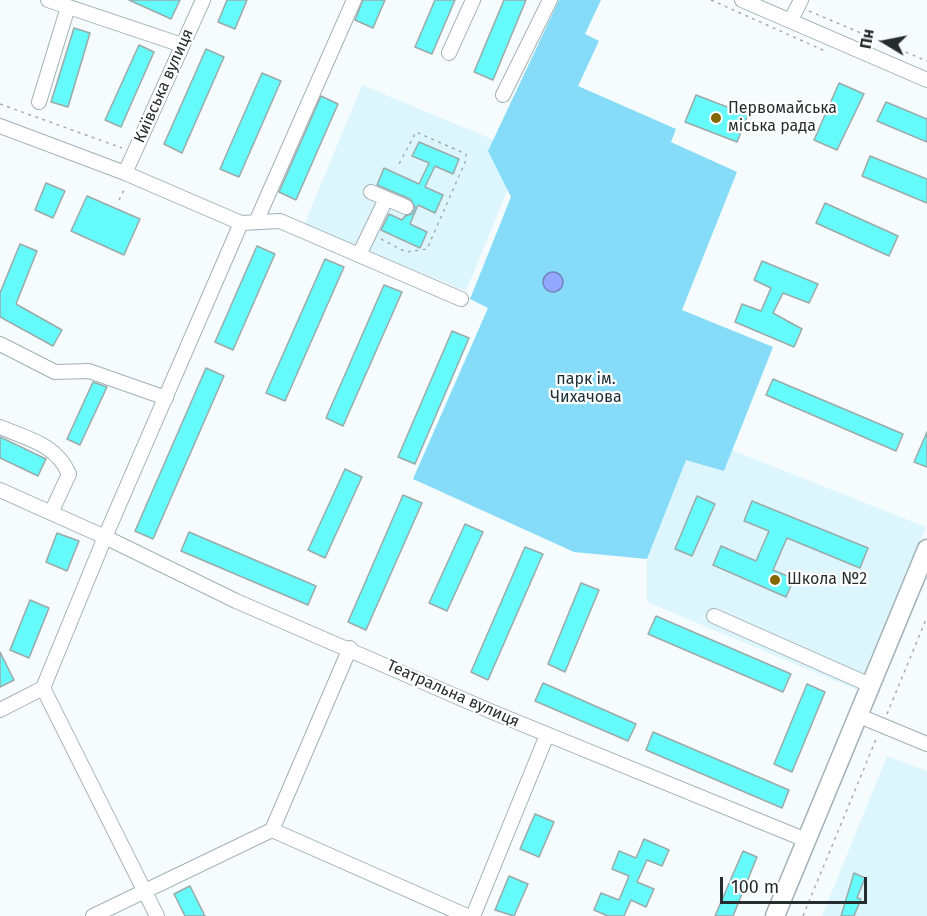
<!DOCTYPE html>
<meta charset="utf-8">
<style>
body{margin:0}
#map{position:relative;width:927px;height:916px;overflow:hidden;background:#f6fcfe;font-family:"Fira Sans",sans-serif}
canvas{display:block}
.north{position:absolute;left:855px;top:12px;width:60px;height:60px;-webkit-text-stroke:4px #fff;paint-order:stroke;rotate:280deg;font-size:16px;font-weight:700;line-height:24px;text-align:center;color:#272d2f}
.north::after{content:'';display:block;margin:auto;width:21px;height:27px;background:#272d2f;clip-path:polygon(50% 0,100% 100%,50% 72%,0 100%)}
.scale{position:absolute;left:720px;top:877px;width:147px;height:27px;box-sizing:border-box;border:3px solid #272d2f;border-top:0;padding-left:8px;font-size:18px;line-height:21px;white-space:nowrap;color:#272d2f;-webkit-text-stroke:4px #fff;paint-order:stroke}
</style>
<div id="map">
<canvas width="927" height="916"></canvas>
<div class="north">Пн</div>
<div class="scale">100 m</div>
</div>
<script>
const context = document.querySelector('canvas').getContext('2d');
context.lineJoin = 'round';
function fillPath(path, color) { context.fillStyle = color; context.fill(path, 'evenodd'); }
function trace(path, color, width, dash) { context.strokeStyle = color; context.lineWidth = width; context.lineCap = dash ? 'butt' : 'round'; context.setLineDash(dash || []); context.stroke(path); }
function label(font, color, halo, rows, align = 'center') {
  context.font = font + ' "Fira Sans",sans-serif'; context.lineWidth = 4.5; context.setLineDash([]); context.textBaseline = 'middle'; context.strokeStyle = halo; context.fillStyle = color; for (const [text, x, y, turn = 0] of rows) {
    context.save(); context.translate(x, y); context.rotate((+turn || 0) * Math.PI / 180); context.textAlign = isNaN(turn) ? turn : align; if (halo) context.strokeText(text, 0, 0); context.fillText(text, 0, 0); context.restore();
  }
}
const built = new Path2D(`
 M362,85L523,152L466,291L304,225Z
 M732,450L926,527L857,690L647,602V559L686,459L724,471Z
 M887,756L927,771V916H822Z`);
const green = new Path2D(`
 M559,0H601L585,34L599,41L578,86L676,129L671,142L737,172L682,310L773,347L724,471L686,460L647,559L574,552L413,479L488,308L470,299L511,197L488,151Z`);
const water = new Path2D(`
 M543 282a10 10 0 1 1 20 0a10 10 0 1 1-20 0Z`);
const building = new Path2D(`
 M129,0H180L171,19Z
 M227,0H247L235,29L218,22Z
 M363,0H385L373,28L355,20Z
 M435,0H455L432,54L415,47Z
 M504,0H526L493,80L474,72Z
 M74,28L90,33L68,107L51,102Z
 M139,45L154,52L121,127L105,120Z
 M206,49L224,57L182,153L164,144Z
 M262,73L281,81L239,177L220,169Z
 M839,83L864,94L837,150L814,140Z
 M696,95L748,115L737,142L685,122Z
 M321,96L338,104L296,200L279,192Z
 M886,102L927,119V142L877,121Z
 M419,142L459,159L453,174L435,166L425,187L443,195L435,213L418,205L410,224L427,232L420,248L381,230L389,214L402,220L405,216L412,214L415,207L410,199L377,185L384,168L419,184L429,163L412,156Z
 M870,156L927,179V203L862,176Z
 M46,183L65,191L53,218L35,210Z
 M87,196L140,219L124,255L71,231Z
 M825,203L898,236L889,256L816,223Z
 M20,244L37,251L16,304L62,330L53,346L0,317V293Z
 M257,246L275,254L233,350L215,342Z
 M325,259L344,267L285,401L266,393Z
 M762,261L818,284L809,303L783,293L773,313L802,329L794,347L735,322L742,304L761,311L771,288L754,280Z
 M384,285L402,292L343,426L326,418Z
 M452,331L469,338L415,464L398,457Z
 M206,368L224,376L153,539L135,531Z
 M773,379L903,434L896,451L766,395Z
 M93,382L107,387L80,445L67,439Z
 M927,432V467L914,462Z
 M0,437L46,459L38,476L0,458Z
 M345,469L362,477L325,558L308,550Z
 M403,495L422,503L366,630L348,622Z
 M697,496L715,504L692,556L675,549Z
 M752,501L868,548L860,568L787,538L773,570L794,579L786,597L713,565L721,546L756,561L769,531L744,521Z
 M465,524L483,532L447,611L429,603Z
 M189,532L316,586L308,605L181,551Z
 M57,533L79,541L67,571L46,562Z
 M525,547L543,554L488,680L471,672Z
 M581,583L599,590L565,672L548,664Z
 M30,600L49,608L29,658L10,650Z
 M656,616L791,674L783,692L648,634Z
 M0,652L14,680L0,687Z
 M543,683L636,724L628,741L535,701Z
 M807,684L825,692L792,772L774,764Z
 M653,732L789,790L782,808L646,750Z
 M535,814L554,822L539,857L520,849Z
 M644,839L669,850L662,866L647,860L637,882L654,889L646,907L631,900L624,916H608L594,910L601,893L619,900L629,876L612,869L619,851L636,858Z
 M743,851L757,857L733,916H715Z
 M854,873L865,878L857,898L861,899L854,916H841Z
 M509,876L528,884L514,916L495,910Z
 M190,886L205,916H185L174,894Z`);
const path = new Path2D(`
 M711,0L825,51
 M809,11L927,61
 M0,104L122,148
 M119,200L125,188
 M381,239L406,252L427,249L466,160V154L416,132L399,164
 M887,714L927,617
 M803,916L877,737`);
const minor = new Path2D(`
 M48,0L182,45
 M742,0L927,80
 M791,20L801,0
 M449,53L473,0
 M503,95L550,0
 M39,102L68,7
 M0,126L125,173L241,223L280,221L461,299
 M125,173L203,0
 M371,192L406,207
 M256,222L354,0
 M359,255L386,199
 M0,344L55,372L89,371L166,398
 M0,427C28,439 56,444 69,474L51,513
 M0,490L105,537L236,601L490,711L806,840
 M714,616L870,685
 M43,688L157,916
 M0,710L43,688L105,537L241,223
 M857,715L927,744
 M272,830L350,648
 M93,916L272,830L467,916
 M473,916L547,735`);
const major = new Path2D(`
 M775,916L927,549`);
const markers = [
 [716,118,6,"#816800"],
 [775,580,6,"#816800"]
];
const streetNames = [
 ["Київська вулиця",164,86,-66],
 ["Театральна вулиця",453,694,24]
];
const poiNames = [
 ["Первомайська",728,109],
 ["міська рада",728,127],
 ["Школа №2",787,580]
];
const parkNames = [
 ["парк ім.",586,380],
 ["Чихачова",586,398]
];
fillPath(built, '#ddf6fe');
fillPath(green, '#86dcf8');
fillPath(water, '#92a9ff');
trace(water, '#7284c1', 1.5);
fillPath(building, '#65fbfb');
trace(building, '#9aaaa9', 1.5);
trace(minor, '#a2b1b6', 16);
trace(major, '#a2b1b6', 21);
trace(path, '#a6acae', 1.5, [3, 4.5]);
trace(minor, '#fff', 14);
trace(major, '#fff', 18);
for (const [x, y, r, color] of markers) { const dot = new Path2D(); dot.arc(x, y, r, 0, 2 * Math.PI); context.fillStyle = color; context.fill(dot); trace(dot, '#fff', 2); }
label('16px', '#272d2f', '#fff', streetNames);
label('16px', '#272d2f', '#fff', poiNames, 'left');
label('16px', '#182e36', '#fff', parkNames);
</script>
